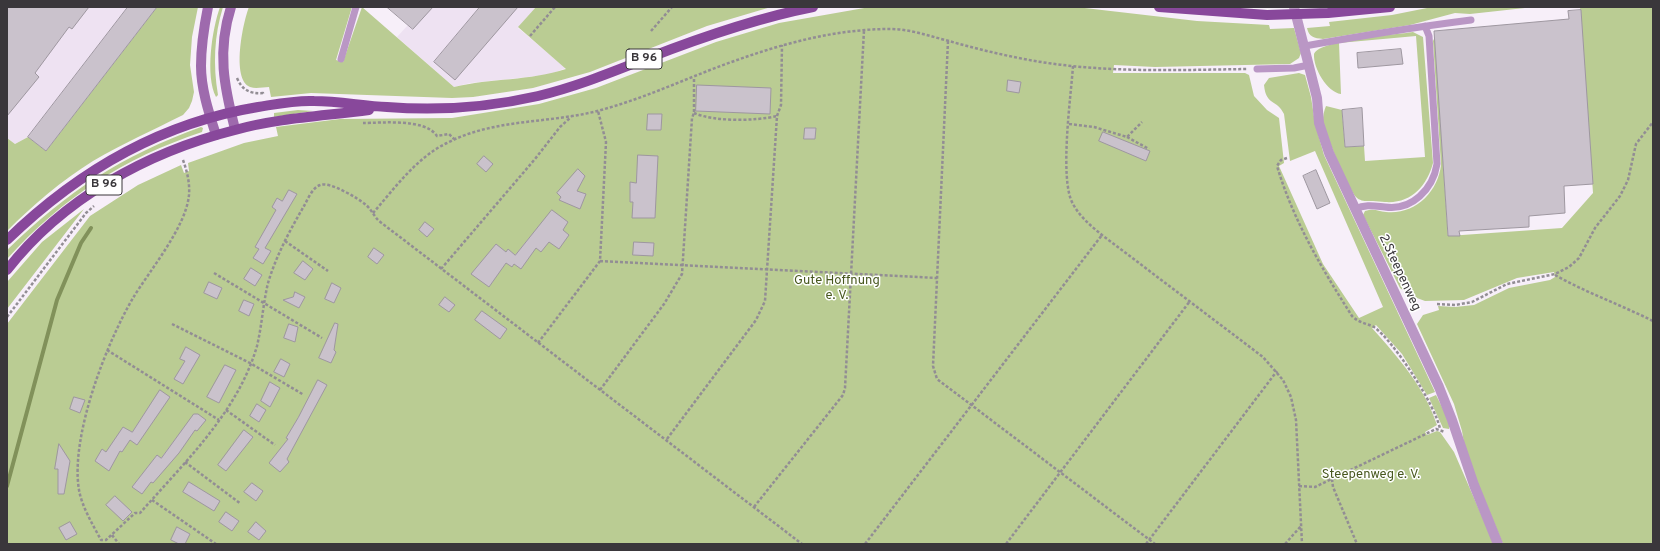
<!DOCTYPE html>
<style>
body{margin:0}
#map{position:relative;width:1660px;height:551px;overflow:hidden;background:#f7eff9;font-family:Overpass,sans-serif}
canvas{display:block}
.frame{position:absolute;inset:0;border:8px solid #3a373b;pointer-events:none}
</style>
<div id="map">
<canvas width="1660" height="551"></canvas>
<div class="frame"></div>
</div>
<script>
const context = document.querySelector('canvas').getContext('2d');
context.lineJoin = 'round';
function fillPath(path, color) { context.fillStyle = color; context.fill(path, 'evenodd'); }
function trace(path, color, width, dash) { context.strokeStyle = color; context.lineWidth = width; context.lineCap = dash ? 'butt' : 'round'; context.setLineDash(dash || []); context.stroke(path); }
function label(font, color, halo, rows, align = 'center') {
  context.font = font + ' Overpass,sans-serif'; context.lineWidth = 3; context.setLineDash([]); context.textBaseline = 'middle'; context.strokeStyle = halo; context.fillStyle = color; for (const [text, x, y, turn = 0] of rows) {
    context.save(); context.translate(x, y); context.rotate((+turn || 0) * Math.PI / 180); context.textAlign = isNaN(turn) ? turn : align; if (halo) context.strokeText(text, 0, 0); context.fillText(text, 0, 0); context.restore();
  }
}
const built = new Path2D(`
 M7,7H157L46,151L28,137L15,144L7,138Z
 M397,7H536L518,28L566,68L548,75L470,83L454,87L397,37L408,25L393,12Z`);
const green = new Path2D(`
 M157,7H198L192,37L190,65L194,92L192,101L189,108L183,115C153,130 122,144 93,161C61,181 33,205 7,231V138L15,144L28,137L46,151Z
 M220,7H223C214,36 213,65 218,95L216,97C205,76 212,29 220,7Z
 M249,7H352L336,60L343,62L362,7L454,87C491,78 530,81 566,69L518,27L536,7H771L707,26L590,72L533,88L473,97L452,98L311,93L271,97L269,87C263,87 256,89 250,87C231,79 243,22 249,7Z
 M870,7H1076L1197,21L1269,25L1270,29L1294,28L1301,53L1299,58L1290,64L1155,67L1114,65L1113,73H1245L1249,75L1254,96L1267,110L1279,118L1284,163L1279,166L1323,264L1359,318L1383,307L1315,151L1290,161L1284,114C1277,99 1266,106 1264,85L1269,78L1299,73L1305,75L1311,97L1315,123L1324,155L1435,392L1427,395L1402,354L1376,325L1372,328C1398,357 1425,388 1437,425L1425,432L1427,435L1437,431L1440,432L1454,452L1494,544H7V324L90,216L138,185L181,165L184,173L189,171L188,163L244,143L278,136L276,127L340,119L452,118L539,104L596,88L716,42L779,23Z
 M1432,7H1534L1470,14L1455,13L1410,25L1323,39C1314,38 1309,37 1307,28L1330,26L1329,22L1392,15Z
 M1580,7H1653V544H1503L1466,455L1462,431L1454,404L1417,324L1423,315L1439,310L1438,306L1455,307L1474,305L1509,288L1550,280L1555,277L1554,272L1517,278L1464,300L1425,301L1409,295L1400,288L1363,215L1365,211C1374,208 1378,211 1386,212C1415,215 1438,192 1441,165L1433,41L1435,37L1448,236L1562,228L1593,193Z
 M1413,32L1423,37L1433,163C1427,186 1411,204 1385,202C1381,202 1377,201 1373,201C1367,201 1361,202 1356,197C1349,189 1324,132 1323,121C1323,115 1324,111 1326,106L1342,110L1345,147L1364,146L1365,161L1425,157L1416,36L1339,43L1341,94C1327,92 1313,68 1314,54C1321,39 1395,35 1413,32Z
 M298,110L313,111L274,117V113Z
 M201,127L203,128L202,132C124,158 63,197 7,259V250C68,191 121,156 201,127Z
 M84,209L7,309V282L42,242Z
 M1436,395L1449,421V429L1443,428L1429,398Z`);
const stream = new Path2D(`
 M7,486L57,300L81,243L91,228`);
const building = new Path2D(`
 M7,7H89L72,29L69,27L35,73L39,77L7,116Z
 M128,7H157L46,151L28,137Z
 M387,7H433L413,29Z
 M480,7H518L455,80L434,62Z
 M1581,10L1593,184L1564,186L1565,213L1529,216V227L1459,231L1460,236H1448L1434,31L1569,19L1568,11Z
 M1401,49L1403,64L1358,68L1357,53Z
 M1008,80L1021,82L1019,93L1007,91Z
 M697,85L771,88L770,114L696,111Z
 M1362,108L1364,146L1345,147L1342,110Z
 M648,114H662L661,130H647Z
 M805,128H816L815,139H804Z
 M1103,132L1150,151L1146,161L1099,141Z
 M638,155L658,156L655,218H632L633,202H630V182L636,183Z
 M484,156L493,164L486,172L477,164Z
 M578,169L585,176L577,191L586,194L580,209L559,200L561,197L557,193Z
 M1316,170L1330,203L1317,209L1303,176Z
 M289,190L297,194L265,248L271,251L263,264L253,258L259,249L255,247L276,210L272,207L277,198L282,201Z
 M552,210L568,222L563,230L569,235L559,249L549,242L541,252L536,248L521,269L514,264L512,267L506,263L489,287L471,274L496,244L506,252L508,249L515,255Z
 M425,222L434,229L427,237L419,230Z
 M634,242L654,243L653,256L633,255Z
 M374,248L384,255L377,264L368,257Z
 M303,261L313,269L305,280L294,273Z
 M251,268L262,275L255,286L244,279Z
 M209,282L222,288L217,299L204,293Z
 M332,283L341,288L334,303L325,299Z
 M295,292L305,297L299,308L283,300L293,297Z
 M445,297L455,305L449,312L439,305Z
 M244,300L254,304L249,316L239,311Z
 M482,311L507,329L500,339L475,320Z
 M335,323L338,324L334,350L336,352L331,363L319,358Z
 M289,324L298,327L295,342L284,338Z
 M186,347L200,355L183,384L174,379L185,361L180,359Z
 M281,359L290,364L284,377L274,372Z
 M225,365L236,370L219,403L207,397Z
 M318,380L327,385L287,459L289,462L280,472L269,463L288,439L286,438L298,418Z
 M270,382L280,388L270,407L261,401Z
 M160,390L170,397L137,445L130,440L122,452L120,451L109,471L95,461L102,449L106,452L123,427L132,432Z
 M74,397L85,400L80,413L70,409Z
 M257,404L266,410L259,422L250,416Z
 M194,414H198L206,420L197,431L195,430L179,453L153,483L151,482L142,494L132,487L157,455L161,458Z
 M244,430L253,437L226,471L218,465Z
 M59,444L70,461L64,494H58V469H55Z
 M189,482L220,501L214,511L183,492Z
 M252,483L263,491L256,501L244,492Z
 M115,496L132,512L123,521L106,505Z
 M226,512L239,521L232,531L219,522Z
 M70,522L77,534L66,540L59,528Z
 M256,522L266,531L259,540L248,532Z
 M177,527L190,534L185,544H179L171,540Z`);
const path = new Path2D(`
 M651,31L672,7
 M530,36L555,7
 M948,41L933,366L937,379L1155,544
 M1073,66C1071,96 1059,180 1073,204C1080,217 1091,226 1102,235L1263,357L1283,380L1291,397L1296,420L1302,544
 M237,78C242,90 250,94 263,93V95
 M694,113C715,122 756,121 777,116
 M363,123C382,123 425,118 437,136L449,134L454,139
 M1069,124L1094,127L1127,137L1142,122
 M1127,137L1149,149
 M1287,158L1281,160L1277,166C1293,220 1322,269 1352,316C1359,323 1366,323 1374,327C1393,340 1436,406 1440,429
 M183,160C187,171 190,183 189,195C186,227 150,270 133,298C106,344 70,437 79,490C82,507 93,525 101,540H106L135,513H140C184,463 238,412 257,346C262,325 263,304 268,283C276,256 290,230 304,206C308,199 312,188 320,185C329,181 358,198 366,205C371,209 374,216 379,221L802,544
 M373,213C394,189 417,157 447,143C495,118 550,124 601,110C649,97 693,75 740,59C788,42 839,29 890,29C910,29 929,36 949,41C977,49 1006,56 1035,61C1105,73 1177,70 1248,69
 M285,241L328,271
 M600,261L937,278
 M441,269L535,159L560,127L571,117
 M214,273L322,338
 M1555,275C1587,293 1621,305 1653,321
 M1437,304L1455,305L1472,302L1507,284L1555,274L1569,267L1579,258L1595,228L1620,196L1628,180L1636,144L1653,122
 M7,317L86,213L94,206
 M172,324L250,363L304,395
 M538,343L600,261L606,142L598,111
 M107,350L219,420
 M600,390L664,304L682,274L692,118L694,113V77
 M226,410L275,445
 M667,439L756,320L765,301L777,116L781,105L782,45
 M185,462L241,504
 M1332,479L1333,487L1357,544
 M1299,486L1315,487L1436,429L1445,432
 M152,500L216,544
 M754,507L843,395L845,388L864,30
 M112,535L119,544
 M865,544L1102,235
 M1006,544L1190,301
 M1146,544L1277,371
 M1285,544L1301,526`);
const lane = new Path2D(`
 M1305,46C1360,36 1416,27 1471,20
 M341,59L356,7
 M1257,69L1294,68L1309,65
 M1355,209C1366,204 1374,206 1385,207C1412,211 1433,189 1437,164L1429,36L1425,26`);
const street = new Path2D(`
 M1294,7L1317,98L1319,123L1329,153L1439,387L1452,420L1474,485L1498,544`);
const secondary = new Path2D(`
 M208,7C204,27 201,46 201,66C201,89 209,113 216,135
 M231,7C217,51 224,86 235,129`);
const primary = new Path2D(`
 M1159,7L1267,15L1328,13L1390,7
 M7,240C77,172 161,123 258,107C277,104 296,100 314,101C339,101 363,106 387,107C437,111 490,107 538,96C576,87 612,72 648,58C702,37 757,18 813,7
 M7,270C63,198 148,152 235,130C278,118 325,116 369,110`);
const shields = [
 [644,59,36],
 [104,185,36]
];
const shieldNames = [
 ["B 96",644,59],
 ["B 96",104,185]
];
const streetNames = [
 ["2.Steepenweg",1399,273,65]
];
const parkNames = [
 ["Gute Hoffnung",837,281],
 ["e. V.",837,296],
 ["Steepenweg e. V.",1371,475]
];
fillPath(built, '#eee2f2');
fillPath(green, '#bacc93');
trace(stream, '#81915a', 4);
fillPath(building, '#cac2cc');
trace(building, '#9e97a0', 1);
trace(path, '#928d94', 2.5, [3, 2]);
trace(lane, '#ba97c5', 7);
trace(street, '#ba97c5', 10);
trace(secondary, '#9e6aad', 10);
trace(primary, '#88489b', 10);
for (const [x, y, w] of shields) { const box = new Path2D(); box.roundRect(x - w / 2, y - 10, w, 20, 3); context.fillStyle = '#fff'; context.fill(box); trace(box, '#3a373b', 1); }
label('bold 12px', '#3a373b', null, shieldNames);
label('13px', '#3a373b', '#fff', streetNames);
label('13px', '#48581f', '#fff', parkNames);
</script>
